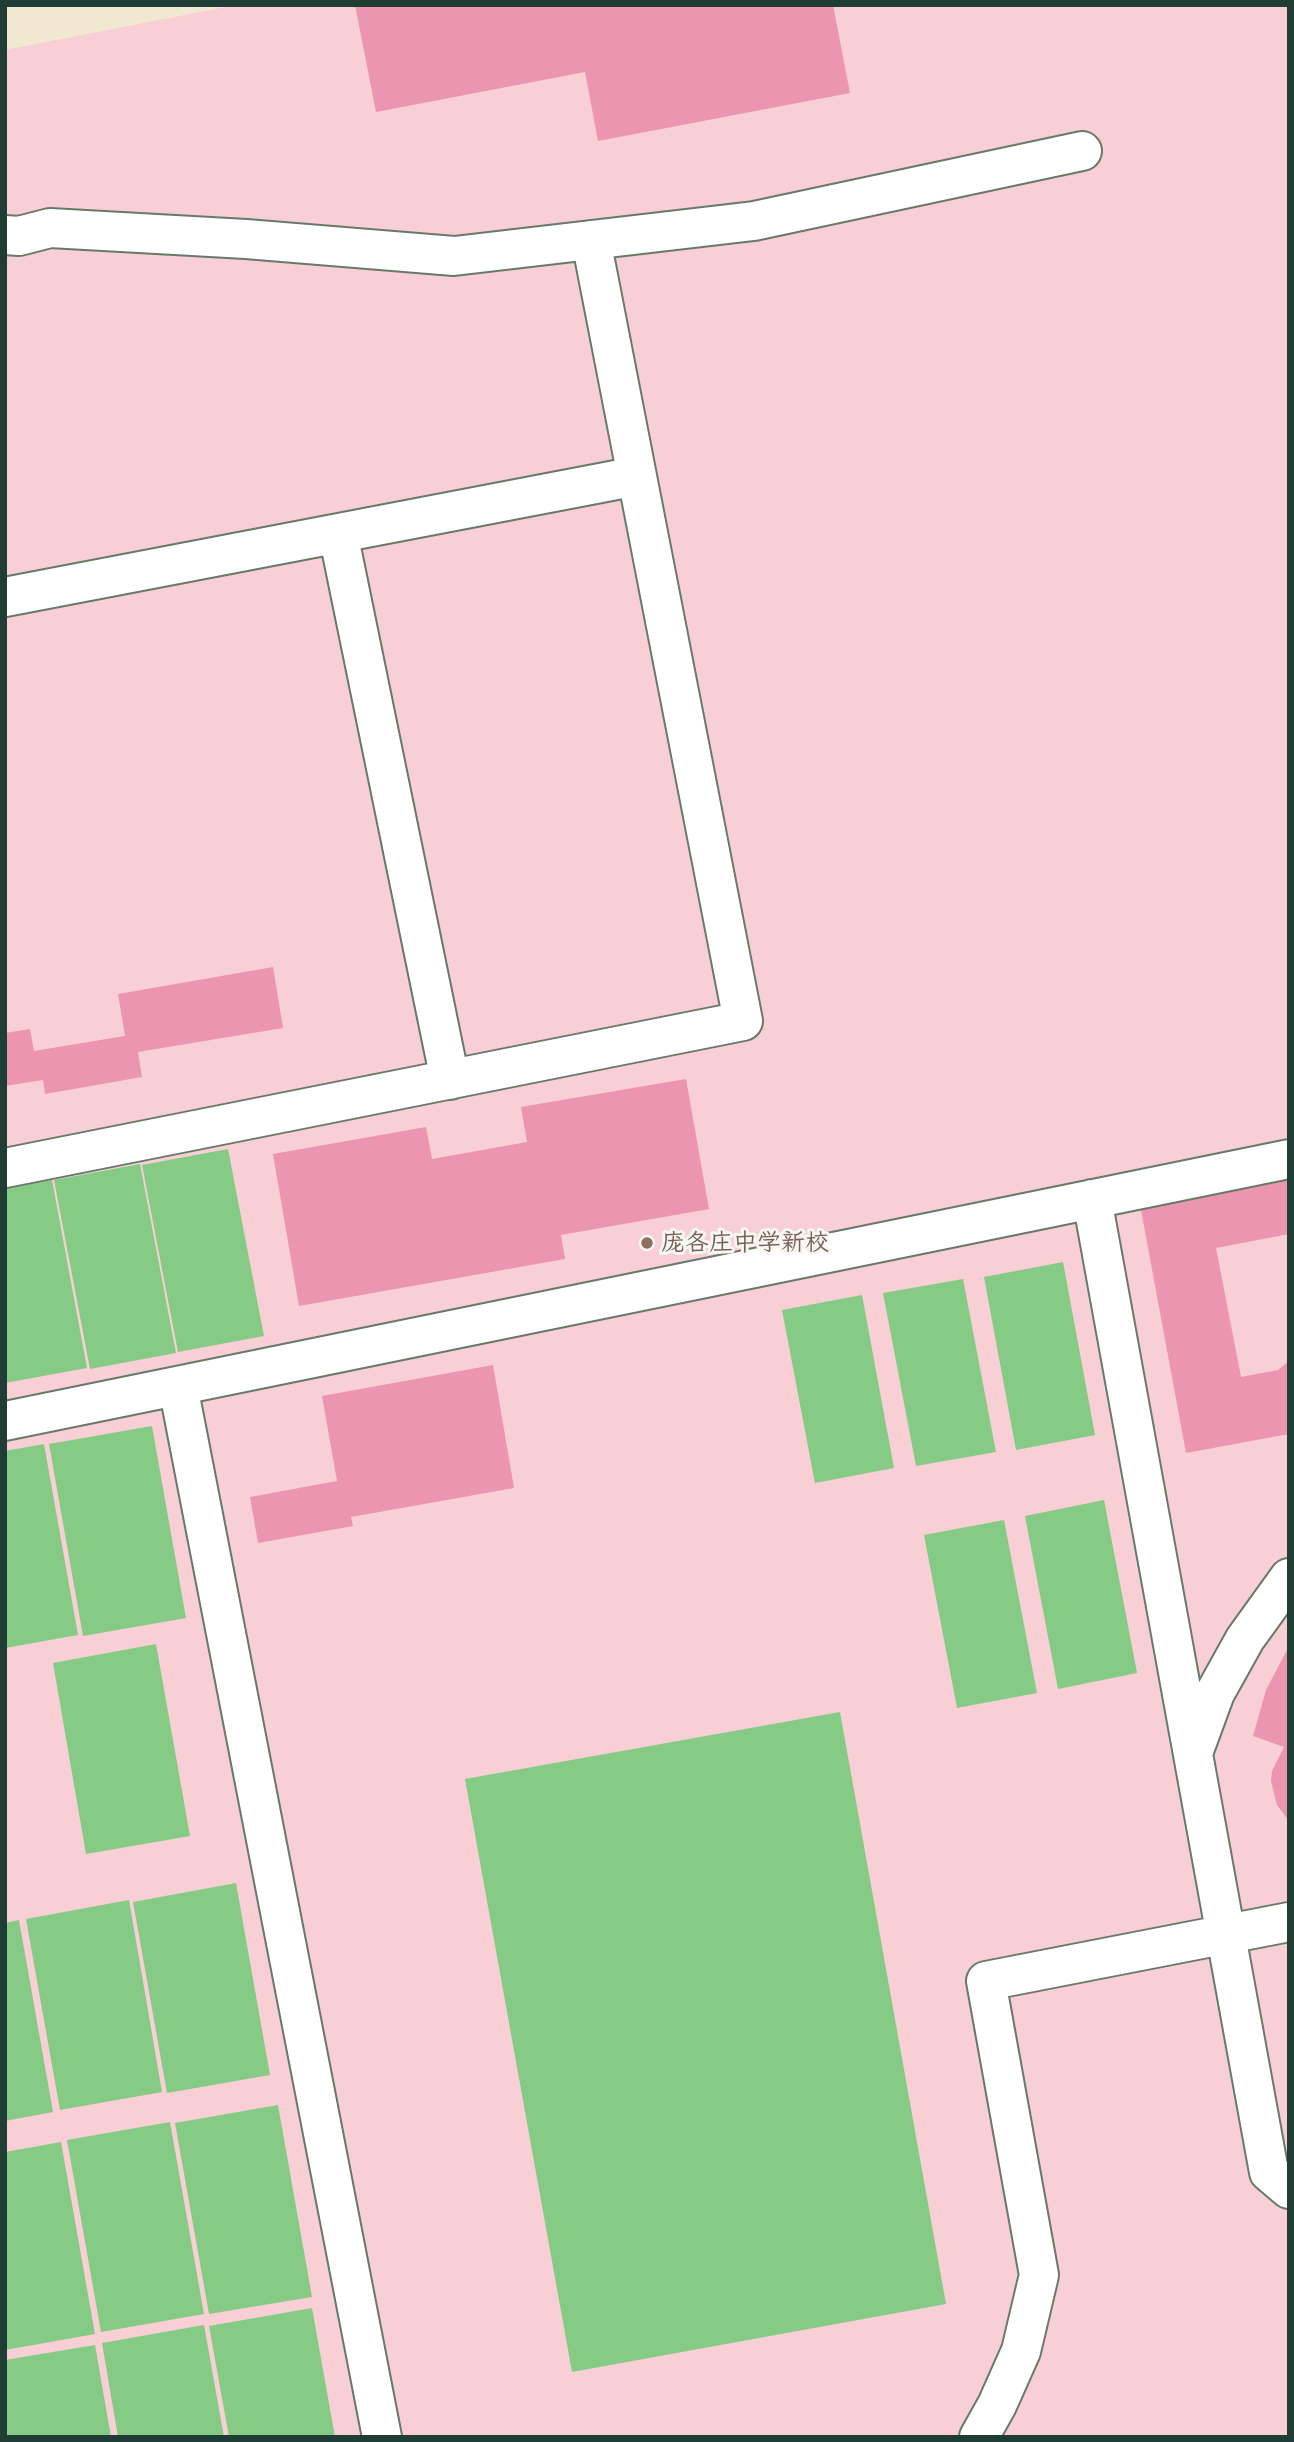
<!DOCTYPE html>
<meta charset="utf-8">
<style>
body{margin:0}
#map{position:relative;width:1294px;height:2442px;overflow:hidden;background:#f0e8d1;font-family:"Playpen Sans",sans-serif}
canvas{display:block}
.frame{position:absolute;inset:0;border:7px solid #1f3d34;pointer-events:none}
</style>
<div id="map">
<canvas width="1294" height="2442"></canvas>
<div class="frame"></div>
</div>
<script>
const context = document.querySelector('canvas').getContext('2d');
context.lineJoin = 'round';
function fillPath(path, color) { context.fillStyle = color; context.fill(path, 'evenodd'); }
function trace(path, color, width, dash) { context.strokeStyle = color; context.lineWidth = width; context.lineCap = dash ? 'butt' : 'round'; context.setLineDash(dash || []); context.stroke(path); }
function label(font, color, halo, rows, align = 'center') {
  context.font = font + ' "Playpen Sans","LXGW WenKai TC",sans-serif'; context.lineWidth = 6; context.setLineDash([]); context.textBaseline = 'middle'; context.strokeStyle = halo; context.fillStyle = color; for (const [text, x, y, turn = 0] of rows) {
    context.save(); context.translate(x, y); context.rotate((+turn || 0) * Math.PI / 180); context.textAlign = isNaN(turn) ? turn : align; if (halo) context.strokeText(text, 0, 0); context.fillText(text, 0, 0); context.restore();
  }
}
const built = new Path2D(`
 M236,5H1289V2437H5V50Z`);
const green = new Path2D(`
 M228,1149L264,1336L178,1352L142,1165Z
 M140,1164L176,1353L90,1369L54,1180Z
 M52,1180L87,1368L5,1383V1188Z
 M1063,1262L1095,1435L1016,1450L984,1277Z
 M963,1279L996,1452L916,1466L883,1293Z
 M862,1295L894,1468L815,1483L782,1310Z
 M152,1426L186,1618L83,1636L49,1444Z
 M44,1444L78,1635L5,1648V1451Z
 M1104,1500L1137,1673L1058,1689L1025,1516Z
 M1004,1520L1037,1693L957,1708L924,1535Z
 M156,1644L190,1836L86,1854L53,1663Z
 M840,1712L946,2304L572,2372L465,1779Z
 M236,1883L270,2075L167,2093L133,1902Z
 M129,1900L162,2092L60,2110L26,1919Z
 M19,1920L53,2112L5,2121V1923Z
 M278,2105L312,2297L209,2314L175,2123Z
 M170,2122L204,2314L101,2332L67,2140Z
 M61,2142L95,2334L5,2350V2152Z
 M312,2308L335,2437H229L209,2326Z
 M204,2325L224,2437H118L102,2343Z
 M95,2345L111,2437H5V2360Z`);
const building = new Path2D(`
 M355,5H833L850,93L598,141L585,72L376,112Z
 M273,967L283,1028L138,1052L142,1077L45,1094L43,1080L5,1086V1033L30,1029L34,1051L125,1036L118,994Z
 M686,1079L709,1209L561,1235L565,1259L299,1306L273,1154L426,1127L432,1159L527,1142L521,1107Z
 M1289,1171V1234L1216,1248L1241,1377L1278,1370L1289,1361V1434L1186,1453L1139,1199Z
 M493,1365L514,1488L351,1517L353,1526L258,1543L250,1497L337,1481L322,1396Z
 M1289,1646V1821L1277,1805L1271,1781L1272,1771L1284,1747L1253,1736L1266,1690Z`);
const minor = new Path2D(`
 M5,235L19,236L50,228L246,239L454,256L754,221L1082,151
 M338,533L450,1080
 M5,597L637,476
 M5,1168L743,1021L591,240
 M1092,1199L1269,2172L1289,2189
 M178,1386L382,2437
 M5,1421L1289,1159
 M1193,1753L1215,1693L1245,1639L1289,1578
 M979,2437L997,2405L1021,2351L1039,2275L986,1981L1289,1922`);
const markers = [
 [647,1243,7,"#8d6e63"]
];
const educationNames = [
 ["庞各庄中学新校",661,1243]
];
fillPath(built, '#f7cfd5');
fillPath(green, '#86cb85');
fillPath(building, '#eb95b0');
trace(minor, '#68796b', 42);
trace(minor, '#fff', 38);
for (const [x, y, r, color] of markers) { const dot = new Path2D(); dot.arc(x, y, r, 0, 2 * Math.PI); context.fillStyle = color; context.fill(dot); trace(dot, '#f6f6f2', 2.5); }
label('24px', '#785e54', '#f6f6f2', educationNames, 'left');
</script>
